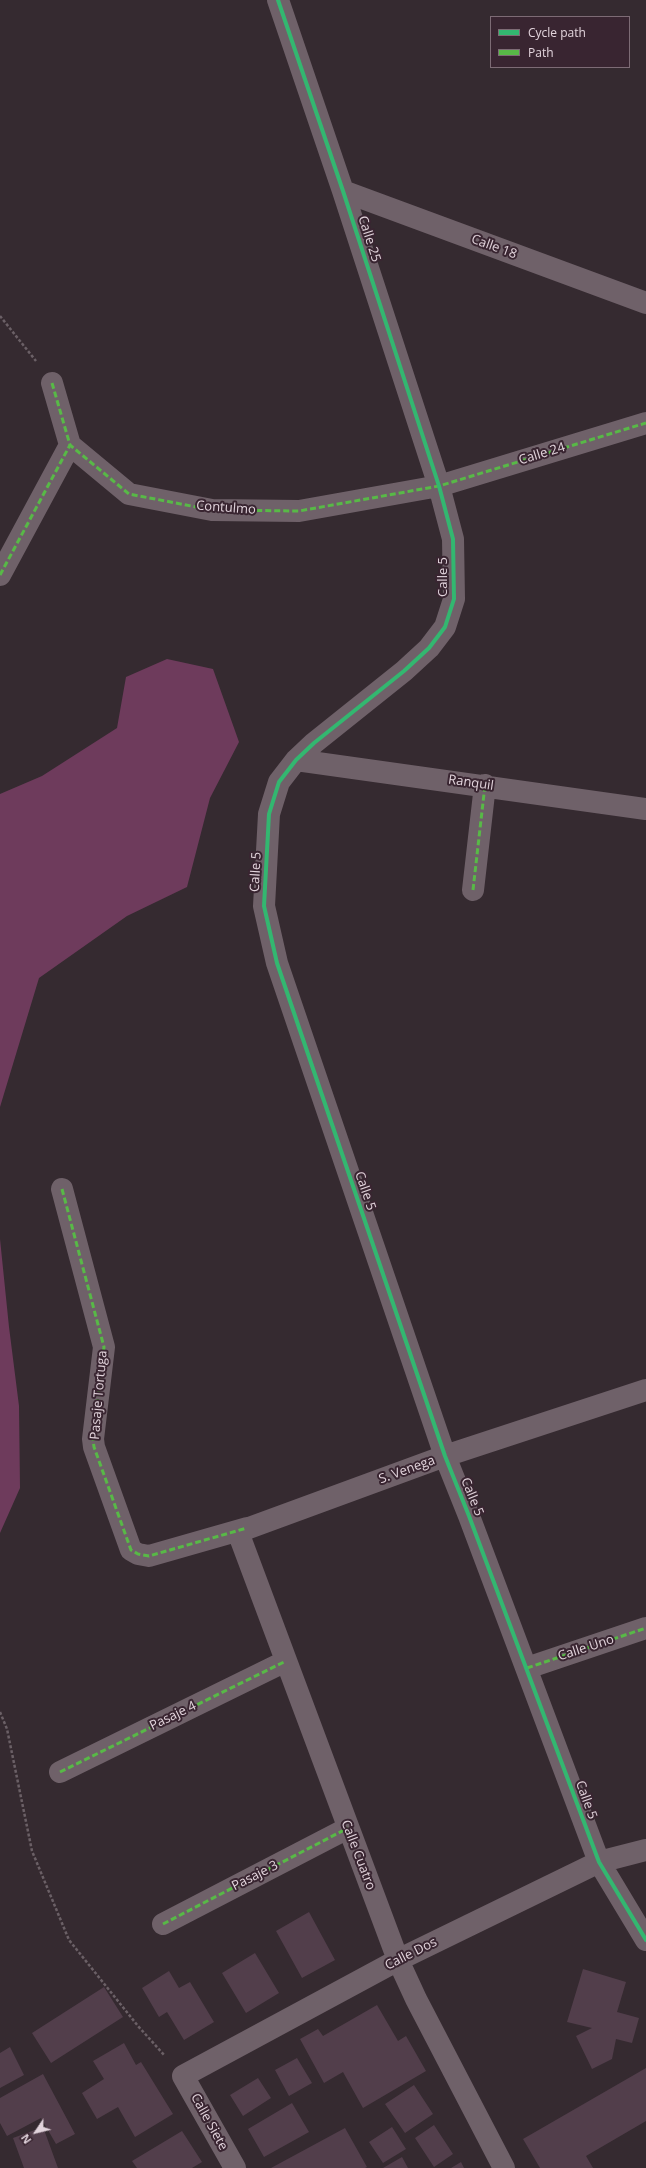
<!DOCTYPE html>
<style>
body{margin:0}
#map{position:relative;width:646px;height:2168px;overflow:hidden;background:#352a30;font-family:"Open Sans",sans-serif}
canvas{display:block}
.legend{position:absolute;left:490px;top:16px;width:140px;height:52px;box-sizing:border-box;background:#392531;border:1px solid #7d6b75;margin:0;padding:5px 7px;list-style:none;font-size:12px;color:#e2d4dc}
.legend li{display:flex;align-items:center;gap:8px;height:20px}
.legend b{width:20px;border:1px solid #7d6b75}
.north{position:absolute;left:16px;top:2112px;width:40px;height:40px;-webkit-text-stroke:3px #392531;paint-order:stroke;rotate:235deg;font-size:11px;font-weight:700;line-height:16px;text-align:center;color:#e2d4dc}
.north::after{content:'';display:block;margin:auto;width:14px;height:18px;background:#e2d4dc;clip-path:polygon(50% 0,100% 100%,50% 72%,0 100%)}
</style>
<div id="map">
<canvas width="646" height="2168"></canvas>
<ul class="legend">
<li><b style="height:5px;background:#33b770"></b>Cycle path</li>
<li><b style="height:5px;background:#58b947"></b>Path</li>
</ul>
<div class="north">N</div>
</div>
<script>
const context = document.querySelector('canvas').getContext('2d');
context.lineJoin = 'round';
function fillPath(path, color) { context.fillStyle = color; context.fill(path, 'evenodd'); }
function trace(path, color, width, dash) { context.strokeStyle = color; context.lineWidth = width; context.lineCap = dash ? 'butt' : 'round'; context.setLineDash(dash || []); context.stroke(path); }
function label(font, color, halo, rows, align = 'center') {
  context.font = font + ' "Open Sans",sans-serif'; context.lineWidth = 4; context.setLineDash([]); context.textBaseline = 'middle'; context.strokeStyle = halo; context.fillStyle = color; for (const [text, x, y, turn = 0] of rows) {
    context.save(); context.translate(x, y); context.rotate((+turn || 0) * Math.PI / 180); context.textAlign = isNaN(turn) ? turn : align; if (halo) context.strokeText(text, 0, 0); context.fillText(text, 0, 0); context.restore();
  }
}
const green = new Path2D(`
 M167,659L213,669L239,742L210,798L187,887L127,916L39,978L0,1107V794L42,776L117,728L126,677Z
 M0,1239L9,1327L19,1406L20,1488L0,1533Z`);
const building = new Path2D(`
 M309,1912L335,1960L302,1978L276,1931Z
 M255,1953L279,1993L246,2013L222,1973Z
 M583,1969L626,1982L617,2012L639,2018L632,2043L616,2039L612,2059L592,2069L576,2036L592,2028L567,2022Z
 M169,1971L179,1988L190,1982L214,2022L184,2040L167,2012L159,2017L142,1988Z
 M104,1987L123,2017L51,2063L32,2033Z
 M377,2005L398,2041L406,2036L426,2071L363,2108L343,2072L324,2083L300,2039L318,2029L323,2036Z
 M124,2043L136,2065L141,2062L173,2114L135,2137L118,2107L97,2119L82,2093L104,2079L93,2061Z
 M10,2047L24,2075L0,2088V2053Z
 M297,2058L312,2083L289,2096L275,2070Z
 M646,2068V2121L586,2156L593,2168H540L523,2139Z
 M43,2074L75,2134L56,2144L41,2118L7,2136L0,2123V2098Z
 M258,2078L271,2098L243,2116L230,2095Z
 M414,2085L433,2114L405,2133L385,2104Z
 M292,2103L309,2132L264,2157L248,2129Z
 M434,2125L453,2154L434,2167L415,2138Z
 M43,2127L58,2168H24L13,2138Z
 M392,2127L406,2149L383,2163L369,2142Z
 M345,2128L367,2167L365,2168H271Z
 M182,2131L202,2162L192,2168H137L132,2161Z
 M402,2157L408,2168H383Z
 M461,2162L464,2168H451Z`);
const path = new Path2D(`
 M0,316L36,361
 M0,1712L7,1729L32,1851L69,1940L138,2026L165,2056`);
const minor = new Path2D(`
 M278,0L343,191L439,486L453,539L454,599L445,627L429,648L404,671L314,743L296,760L279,782L269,814L264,906L277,963L445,1456L469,1516L599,1862L646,1940
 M343,191L646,303
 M52,383L70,445L129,494L212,510L299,511L439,486L646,423
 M0,575L70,445
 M296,760L646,809
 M473,890L485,785
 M62,1189L104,1347L93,1439L94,1447L131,1550L138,1554L149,1556L247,1528
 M527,1668L646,1628
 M60,1772L286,1661
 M163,1924L348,1828
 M235,2168L183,2076L398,1960L599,1862L646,1850
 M504,2168L416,1999L398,1960L238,1532L445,1456L646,1390`);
const quiet = new Path2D(`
 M52,383L70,445L129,494L212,510L299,511L439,486L646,423
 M0,575L70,445
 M473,890L485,785
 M62,1189L104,1347L93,1439L94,1447L131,1550L138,1554L149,1556L247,1528
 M527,1668L646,1628
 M60,1772L286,1661
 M163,1924L348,1828`);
const cycleway = new Path2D(`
 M278,0L343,191L439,486L453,539L454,599L445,627L429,648L404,671L314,743L296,760L279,782L269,814L264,906L277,963L445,1456L469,1516L599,1862L646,1940`);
const streetNames = [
 ["Calle 25",369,239,72],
 ["Calle 18",494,247,20],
 ["Calle 24",542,454,-17],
 ["Contulmo",226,508,4],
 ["Calle 5",443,577,-90],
 ["Ranquil",471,783,8],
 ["Calle 5",256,872,-87],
 ["Calle 5",365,1191,71],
 ["Pasaje Tortuga",99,1395,-85],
 ["S. Venega",407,1470,-20],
 ["Calle 5",472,1497,68],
 ["Calle Uno",586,1648,-18],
 ["Pasaje 4",173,1716,-26],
 ["Calle 5",586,1800,70],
 ["Calle Cuatro",358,1855,69],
 ["Pasaje 3",255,1876,-27],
 ["Calle Dos",411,1954,-27],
 ["Calle Siete",209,2122,61]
];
fillPath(green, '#6e3b5c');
fillPath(building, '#523e4b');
trace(path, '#6b6066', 2.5, [3, 2]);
trace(minor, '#6f6169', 22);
trace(quiet, '#58b947', 3, [6, 3]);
trace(cycleway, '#33b770', 4);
label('13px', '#e2d4dc', '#392531', streetNames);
</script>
